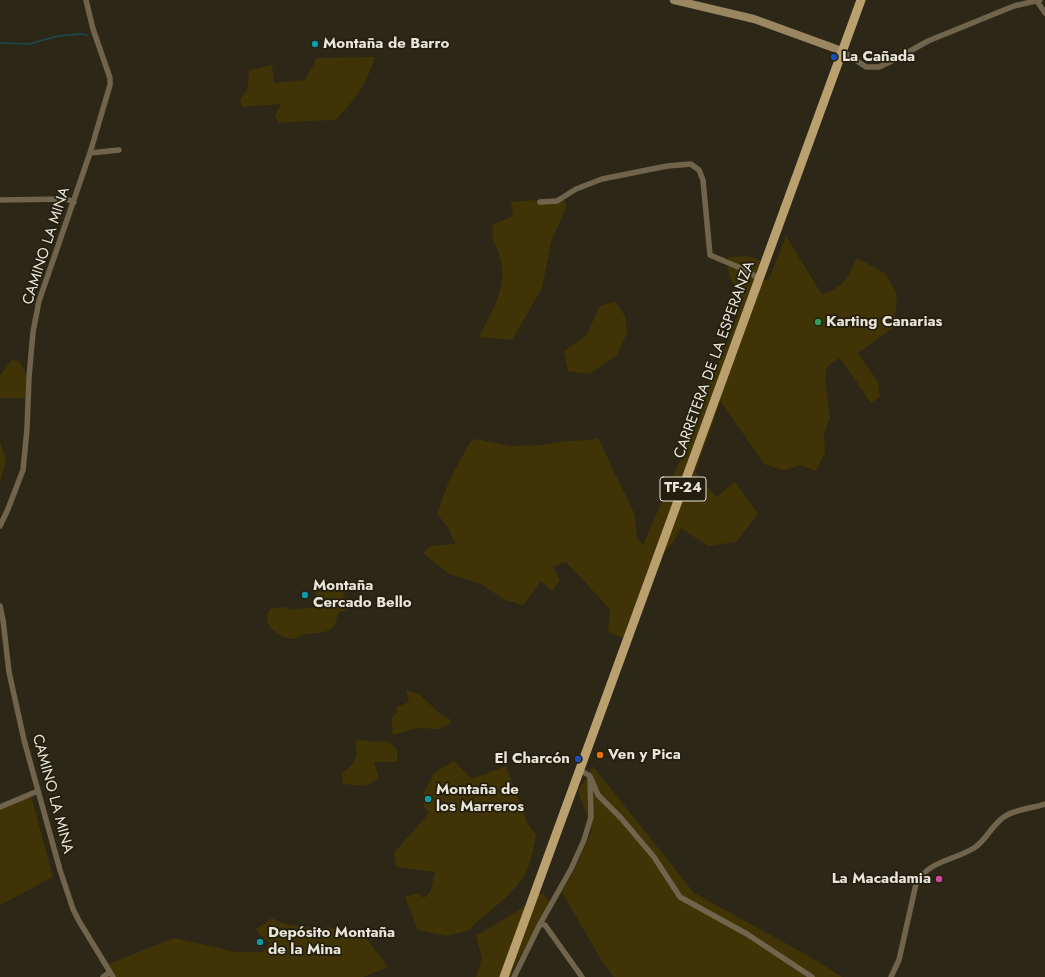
<!DOCTYPE html>
<meta charset="utf-8">
<style>
body{margin:0}
canvas{display:block;background:#2d2717}
</style>
<canvas width="1045" height="977"></canvas>
<script>
const context = document.querySelector('canvas').getContext('2d');
context.lineJoin = 'round';
function fillPath(path, color) { context.fillStyle = color; context.fill(path, 'evenodd'); }
function trace(path, color, width, dash) { context.strokeStyle = color; context.lineWidth = width; context.lineCap = dash ? 'butt' : 'round'; context.setLineDash(dash || []); context.stroke(path); }
function label(font, color, halo, rows, align = 'center') {
  context.font = font + ' Jost,sans-serif'; context.lineWidth = 3.5; context.setLineDash([]); context.textBaseline = 'middle'; context.strokeStyle = halo; context.fillStyle = color; for (const [text, x, y, turn = 0] of rows) {
    context.save(); context.translate(x, y); context.rotate((+turn || 0) * Math.PI / 180); context.textAlign = isNaN(turn) ? turn : align; if (halo) context.strokeText(text, 0, 0); context.fillText(text, 0, 0); context.restore();
  }
}
const green = new Path2D(`
 M375,57C366,85 355,100 335,120L306,121L279,123L275,115L281,104L242,107L240,100L248,87L249,70L272,65L274,83L305,80L317,58Z
 M563,198L567,206L551,242L542,288L512,340L479,337C491,313 507,289 501,261C498,246 490,242 493,225L513,216L511,202Z
 M786,236L822,295C846,285 846,280 857,258L886,274L897,295L894,327L858,353L878,382L880,397L871,403L840,358L827,366L825,378L830,418L824,433L825,452L816,471L801,465L784,470L764,464L720,400L713,423L695,472L716,497L735,482L758,514L736,542L708,546L681,528L671,545L651,565L623,638L608,632L610,609L566,562L553,567L560,580L552,591L541,581L523,605L505,600L481,584L449,574L423,553L431,546L455,544L448,527L437,514L449,481L470,442L477,439L510,446L542,445L566,441L591,440L598,438L635,515L637,539L643,545L682,456L686,437L706,389L728,341L743,299C732,282 727,278 728,257L747,256L761,261L762,280H769Z
 M615,301L625,316L627,333L617,355L589,374L568,371L564,351L586,336L600,306Z
 M12,360L19,361L26,374L25,398H0V375Z
 M0,441L6,460L0,482Z
 M321,583H327L340,585L345,598L348,600L345,610L338,613C337,617 336,622 334,626C324,638 305,629 296,639C285,640 265,629 267,616C268,613 269,611 270,609L285,607L290,610C300,607 312,610 321,605L322,603L316,595L318,584Z
 M406,690L419,694L439,713L451,720L449,724L438,729L419,728L391,735L393,729L391,719L398,712L395,708L409,702Z
 M362,740L374,742L387,741L397,749V762H374L379,778L366,786L343,784L342,774C355,762 359,759 355,741Z
 M454,761L472,779L506,766L527,823L536,835C533,849 531,867 522,879C509,897 490,911 473,925L470,930L446,936L418,930L405,897L418,893L422,897H426L431,890L435,872L396,867L394,853L429,813L424,806V793L434,773Z
 M593,766L694,893L807,955L842,977H614L603,963L562,892L575,869L592,830L578,791Z
 M31,796L53,877L0,905V809Z
 M539,894H544L551,905L517,961L510,977H476L482,958L476,936L516,912Z
 M272,918L281,923L304,927L344,929L366,938L388,967L363,977H116L109,964L174,938L236,952H263L270,943L258,933L256,929Z`);
const stream = new Path2D(`
 M0,43L29,44L58,36L79,34L87,35`);
const street = new Path2D(`
 M1037,1L1045,13
 M842,51L866,67H879L894,60L928,41L1014,6L1040,0
 M90,153L119,150
 M0,200L66,199L74,202
 M540,202L557,201L576,189L602,179L667,166L691,164L699,170L703,180L710,255L750,272L759,280
 M0,526L8,509L23,470L27,429L29,377L33,332L39,301L90,153L110,85V78L93,29L86,0
 M0,606L3,620L9,672L24,740L60,870L73,909L79,921L113,977
 M590,776L598,795L621,818L654,857L680,897L747,934L812,977
 M0,807L38,791
 M540,924L545,925L582,977
 M103,977L110,972
 M514,977L540,924L571,869L584,840L591,817L590,776L580,770
 M891,977L899,960L916,884C929,860 953,861 974,848C987,840 993,822 1007,815C1018,809 1033,808 1045,804`);
const secondary = new Path2D(`
 M674,0L754,19L842,51`);
const primary = new Path2D(`
 M504,977L861,0`);
const markers = [
 [315,44,4,"#0f9aa8"],
 [834,57,4,"#1a4fb4"],
 [818,322,4,"#2e9e5b"],
 [305,595,4,"#0f9aa8"],
 [600,755,4,"#e8710a"],
 [578,759,4,"#1a4fb4"],
 [428,799,4,"#0f9aa8"],
 [939,879,4,"#d1479c"],
 [260,942,4,"#0f9aa8"]
];
const shields = [
 [683,489,46]
];
const shieldNames = [
 ["TF-24",683,489]
];
const poiNames = [
 ["Montaña de Barro",323,44],
 ["La Cañada",842,57],
 ["Karting Canarias",826,322],
 ["Montaña",313,586],
 ["Cercado Bello",313,603],
 ["Ven y Pica",608,755],
 ["El Charcón",570,759,"right"],
 ["Montaña de",436,790],
 ["los Marreros",436,807],
 ["La Macadamia",931,879,"right"],
 ["Depósito Montaña",268,933],
 ["de la Mina",268,950]
];
const streetNames = [
 ["CAMINO LA MINA",47,246,-72],
 ["CARRETERA DE LA ESPERANZA",715,360,-70],
 ["CAMINO LA MINA",52,794,75]
];
fillPath(green, '#403305');
trace(stream, '#1b4c4d', 1.5);
trace(street, '#71644d', 5.5);
trace(secondary, '#9a8660', 8);
trace(primary, '#baa06e', 9);
for (const [x, y, r, color] of markers) { const dot = new Path2D(); dot.arc(x, y, r, 0, 2 * Math.PI); context.fillStyle = color; context.fill(dot); trace(dot, '#231e0d', 1.5); }
for (const [x, y, w] of shields) { const box = new Path2D(); box.roundRect(x - w / 2, y - 12, w, 24, 3); context.fillStyle = '#231e0d'; context.fill(box); trace(box, '#e8e5da', 1); }
label('bold 14px', '#e8e5da', null, shieldNames);
label('bold 15px', '#e8e5da', '#231e0d', poiNames, 'left');
label('15px', '#e8e5da', '#231e0d', streetNames);
</script>
